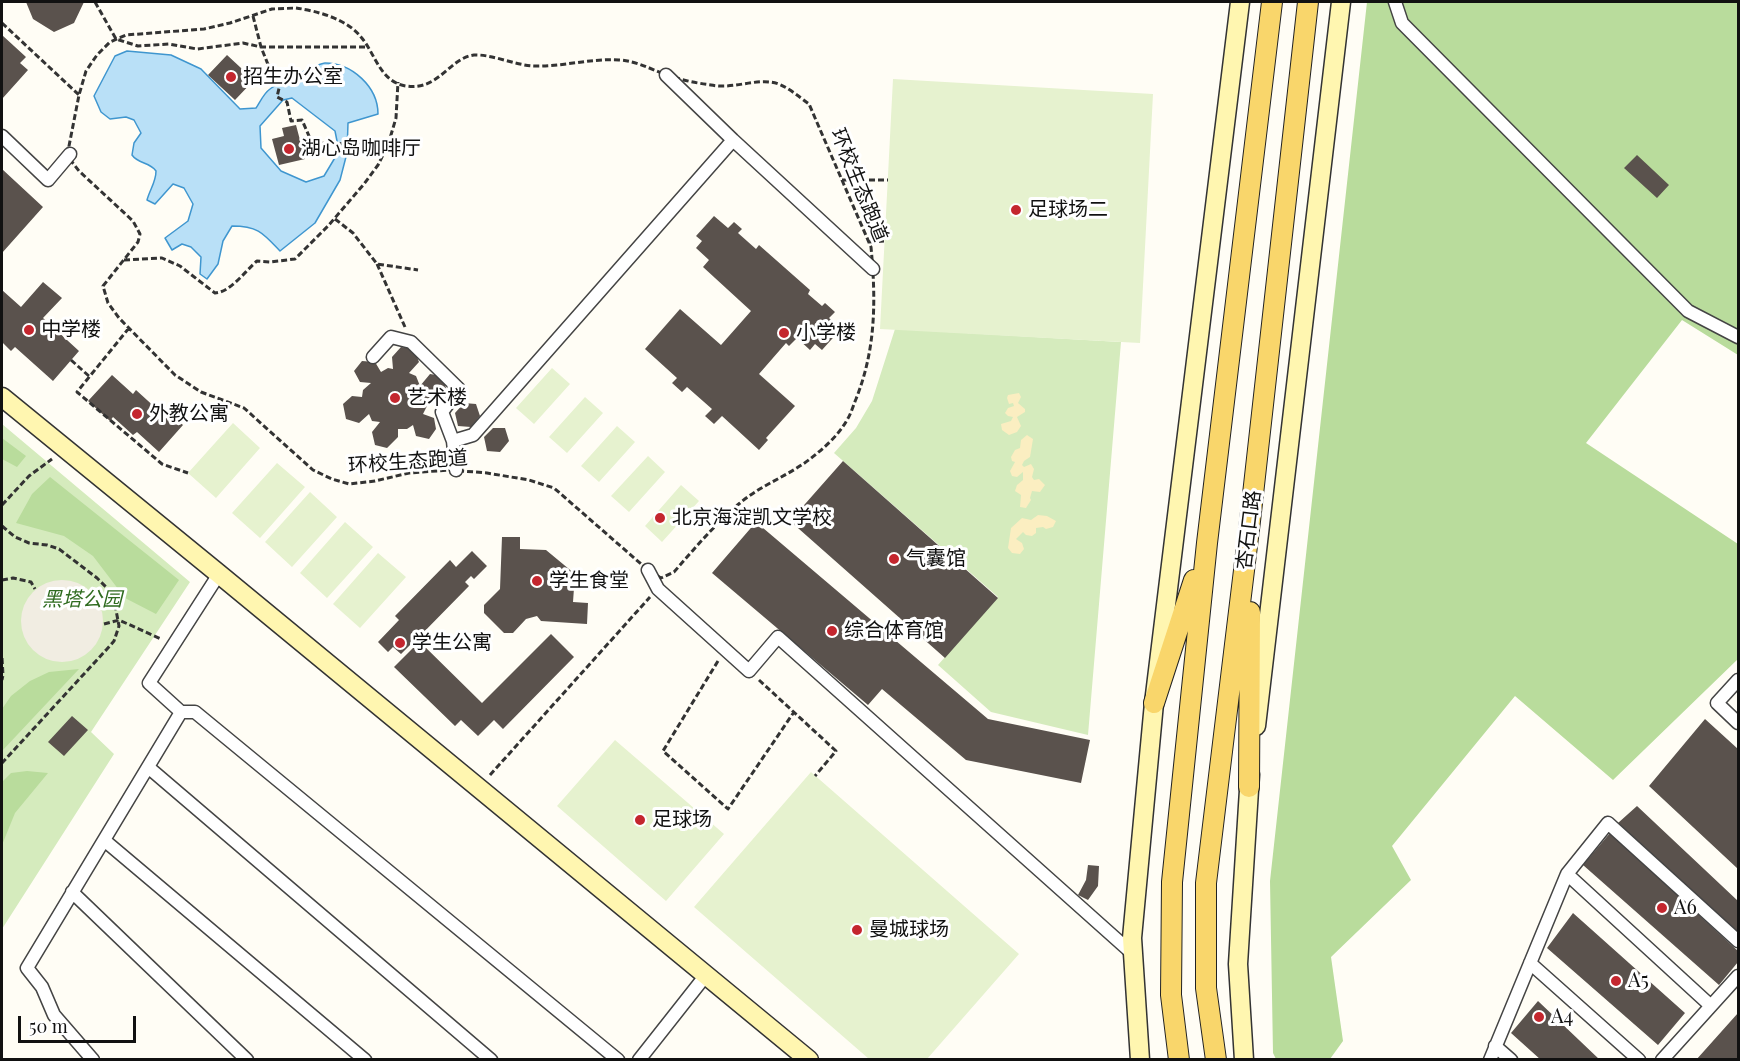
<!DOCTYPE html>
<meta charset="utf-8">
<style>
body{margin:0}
#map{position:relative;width:1740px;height:1061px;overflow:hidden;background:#fffdf5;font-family:"Playfair Display",serif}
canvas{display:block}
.frame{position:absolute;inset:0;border:3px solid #111;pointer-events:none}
.scale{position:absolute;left:18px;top:1016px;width:118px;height:27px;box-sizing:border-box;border:3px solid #111;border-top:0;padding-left:8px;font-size:18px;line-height:21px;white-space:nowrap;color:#111;-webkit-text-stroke:4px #fff;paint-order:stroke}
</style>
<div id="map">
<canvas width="1740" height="1061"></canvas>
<div class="frame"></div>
<div class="scale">50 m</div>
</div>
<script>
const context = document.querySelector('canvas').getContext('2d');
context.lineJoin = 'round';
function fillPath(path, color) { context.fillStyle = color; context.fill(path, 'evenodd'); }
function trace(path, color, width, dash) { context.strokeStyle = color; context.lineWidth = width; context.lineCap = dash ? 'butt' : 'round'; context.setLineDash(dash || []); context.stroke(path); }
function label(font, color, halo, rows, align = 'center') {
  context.font = font + ' "Playfair Display","Noto Sans SC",serif'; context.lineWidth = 6; context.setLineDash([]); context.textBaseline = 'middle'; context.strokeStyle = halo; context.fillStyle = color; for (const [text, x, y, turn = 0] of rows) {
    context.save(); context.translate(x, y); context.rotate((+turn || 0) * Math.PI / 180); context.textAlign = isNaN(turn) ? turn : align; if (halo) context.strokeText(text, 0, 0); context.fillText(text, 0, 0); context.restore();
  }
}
const green = new Path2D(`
 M895,329L1121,342L1088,735L991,712L938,665L998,597L834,453L856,428L872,401Z
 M2,424L190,582L91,732L114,754L2,929Z`);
const forest = new Path2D(`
 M1367,2H1738V355L1682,320L1586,443L1738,544V659L1613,780L1515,696L1392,846L1411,880L1331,957L1343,1041L1330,1059H1276L1273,1053L1270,881Z
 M2,438L26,456L17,467L2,459Z
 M50,477L179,580L156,614L125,598L93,556L64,536L16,523L32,494Z
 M79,669L2,751V709L11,696L30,681L49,672Z
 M27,771L48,773L15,813L2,845V782L11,773Z`);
const sand = new Path2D(`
 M1019,393L1021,397L1018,403L1025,409V412L1017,417L1021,426L1017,432L1009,435L1002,430L1001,424L1011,421L1013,417L1008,416L1005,413L1008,408L1014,406L1013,403L1009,404L1007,398L1008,395Z
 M1027,435L1033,439L1030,457L1024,461L1022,465L1024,467L1031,464L1034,469L1032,477L1034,480L1039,479L1045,485L1040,492L1032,491L1030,498L1031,500L1026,508L1020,507L1021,495L1015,491L1017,485L1023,480V472L1017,477L1012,476L1010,471L1015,462L1012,461L1011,457L1015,450L1020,448L1021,440Z
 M1038,515L1047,516L1056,521L1053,527L1046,529L1043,527L1036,528V533L1032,536L1026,535L1023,532L1016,539L1022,543L1024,549L1020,554L1012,553L1008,548L1011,528L1022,518L1031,520Z`);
const pitch = new Path2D(`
 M893,79L1153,94L1140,343L880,329Z
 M552,368L570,384L534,424L516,408Z
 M585,397L603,413L567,453L549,437Z
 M233,423L260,448L216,498L188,473Z
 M617,426L635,442L599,482L581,466Z
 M648,456L665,472L629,512L611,496Z
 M277,463L305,487L260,538L232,513Z
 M681,485L699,501L662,542L645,526Z
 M310,492L337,517L292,567L265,542Z
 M345,522L373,547L327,598L300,573Z
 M378,553L406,577L360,628L333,604Z
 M615,740L724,834L666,901L557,806Z
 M811,772L1019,954L927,1059H869L694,907Z`);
const plaza = new Path2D(`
 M21 621a41 41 0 1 1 82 0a41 41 0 1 1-82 0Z`);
const water = new Path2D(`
 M127,51L171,55L201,69L240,109L256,108C260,102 264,93 270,89C276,84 320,63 325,63C352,63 378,87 378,114L348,123L347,153L340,180L315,223L280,251C263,233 258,226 232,226L223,241L218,264L207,279L200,274L201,257L191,247L182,244L172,250L165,238L188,221L193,204L184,188L173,184L155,204L147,200C150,189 156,182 156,171C150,162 138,164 132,155L134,143L141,133L134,120L126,117L110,119L101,112L94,96L115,56ZM292,98L335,131L339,151L324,176L306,182L281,171L261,148L260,126L283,100Z`);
const building = new Path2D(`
 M26,2H84L74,23L54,32L33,19Z
 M2,35L26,57L20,63L28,70L2,99Z
 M227,55L254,80L235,100L208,75Z
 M296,125L305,159L279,165L272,139L284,136L282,128Z
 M1637,155L1669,185L1657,198L1624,168Z
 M2,169L43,207L2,253Z
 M714,216L728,228L734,222L742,229L738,233L756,249L759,245L810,290L808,294L822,306L825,303L835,312L829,318L841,329L822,350L815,344L810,350L797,338L789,346L786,343L759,374L795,406L766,438L768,440L759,450L722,416L714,424L705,416L712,409L687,387L682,392L672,383L677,378L645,349L680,309L721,345L751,311L703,267L709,260L696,248L702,241L696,236Z
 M43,282L62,298L43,318L79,351L53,381L15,347L11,351L2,342V290L21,307Z
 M401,347L414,349L419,362L409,373L416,376L420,386L430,374L442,376L447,391L437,400L426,398L427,406L423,414L434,418L436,429L429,439L416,436L413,425L407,429H398V437L387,448L375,445L372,432L380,422L372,421L369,414L359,423L346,419L343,404L352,396L362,397L363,390L371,383L360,382L354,371L362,361L375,362L381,372L388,368L393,369L392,357Z
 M112,375L133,394L136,390L158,410L162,406L183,425L159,452L137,432L133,435L113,417L110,421L88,401Z
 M464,403L476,404L480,416L471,427L458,426L455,413Z
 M493,428H505L509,441L500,452L487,451L484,437Z
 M843,461L998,598L945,658L790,521Z
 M756,522L988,719L1090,740L1081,783L966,760L882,689L868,705L712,573Z
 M502,537H520V549L546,550L575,574L573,602L588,603L587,624L541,621L537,616L526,619L513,633H504L484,613V605L500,589Z
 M472,551L487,566L474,579L471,576L465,582L469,586L417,639L482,703L551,634L574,657L503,729L494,720L478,736L461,720L455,726L394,667L414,647L411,644L401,654L393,647L388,652L378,642L399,620L395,616L450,560L456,567Z
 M72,716L88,730L64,756L48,742Z
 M1705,719L1738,749V869L1649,786Z
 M1637,806L1738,901V932L1618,823Z
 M1610,833L1738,951V962L1719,985L1583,865Z
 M1088,865L1099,866L1098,886L1088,900L1078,895L1086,880Z
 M1573,913L1685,1013L1658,1045L1547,948Z
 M1538,1001L1600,1060H1541L1511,1033Z
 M1738,1013V1060H1696Z`);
const path = new Path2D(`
 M95,2L116,39L138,46L169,44L197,49L243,43L261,47H367
 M296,8C317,11 347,19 361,37C375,53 380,82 406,86C439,91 449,58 474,55C491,54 515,65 533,66C562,67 591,58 619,60C637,61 650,69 667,75C681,80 696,83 711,85C732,89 751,80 770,82C784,83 799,97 809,104L871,247C876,300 876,349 856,399C853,406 851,414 847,420C838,436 824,448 810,459C788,476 761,485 740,503C716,523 695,548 674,572L661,578L648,570L554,488L529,480L487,473L450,470L409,473L375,481L349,484L332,479L313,470L244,408L201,392L175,375L119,318L108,303L103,286L138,242L140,234L133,221L79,171L72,162L70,154L69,146L79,95L86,71L97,55L110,42L126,35L204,29L230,23L272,9Z
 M253,16L261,47L269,67L270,78L280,84L277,97L287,102L291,121L302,120L312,143L388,145
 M2,23L79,95
 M842,180H888
 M335,219L353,233L377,264L418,270
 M869,242L884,241
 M124,260L162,258L180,266L215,293C231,292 245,271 257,261L270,262L295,259L328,226L364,184L378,165L388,145L396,118L398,82
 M377,264L405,327
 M129,328L77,392L162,464L188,473
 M71,360L90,377
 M2,505L29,476L52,459
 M2,526L15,537L29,543L47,545L59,549L97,578L113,594L119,626L114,641L107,649L2,763
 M2,580L13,578L31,582L35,589
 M104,624L119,620L161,639
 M2,658L3,675L2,680
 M718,661L663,751L728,809L794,712
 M759,680L836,751L815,776
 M490,775L650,597`);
const street = new Path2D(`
 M1395,2L1402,23L1688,311L1738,337
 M666,75L733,140L873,269
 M2,136L48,180L70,154
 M373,357L391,337L411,342L459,389L442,412L453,441
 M456,470L453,441L473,435L733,140
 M648,570L658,589L749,671L778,637L1133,954
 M219,574L149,683L181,712H195L618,1060
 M1738,680L1717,703L1738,723
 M148,767L491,1060
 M104,840L365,1060
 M1567,874L1608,823L1738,941
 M72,892L247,1060
 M1530,963L1639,1060
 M1495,1046L1511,1060
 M93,1060L54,1015L42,987L27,968L181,712
 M639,1060L706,975
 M1490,1060L1567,874L1711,1006
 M1662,1060L1738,976`);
const secondary = new Path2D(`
 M2,397L219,574L809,1060
 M1256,726L1341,2
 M1140,1060L1132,938L1154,703L1240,2
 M1244,1060L1238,964L1250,774`);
const primary = new Path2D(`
 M1154,703L1194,580
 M1249,787L1250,612
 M1179,1060L1171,995L1172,882L1207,543L1272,2
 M1216,1060L1206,988V883L1250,521L1308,2`);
const markers = [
 [231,77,6,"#c4262e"],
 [289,149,6,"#c4262e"],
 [1016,210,6,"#c4262e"],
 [29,330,6,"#c4262e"],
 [784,333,6,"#c4262e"],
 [395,398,6,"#c4262e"],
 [137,414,6,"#c4262e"],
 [660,518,6,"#c4262e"],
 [894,559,6,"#c4262e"],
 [537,581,6,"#c4262e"],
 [832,631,6,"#c4262e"],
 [400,643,6,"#c4262e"],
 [640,820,6,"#c4262e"],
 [1662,908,6,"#c4262e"],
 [857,930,6,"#c4262e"],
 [1616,981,6,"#c4262e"],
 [1539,1017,6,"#c4262e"]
];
const poiNames = [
 ["招生办公室",243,77],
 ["湖心岛咖啡厅",301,149],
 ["足球场二",1028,210],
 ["中学楼",41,330],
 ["小学楼",796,333],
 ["艺术楼",407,398],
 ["外教公寓",149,414],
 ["北京海淀凯文学校",672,518],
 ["气囊馆",906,559],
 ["学生食堂",549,581],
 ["综合体育馆",844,631],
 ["学生公寓",412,643],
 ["足球场",652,820],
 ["A6",1674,908],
 ["曼城球场",869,930],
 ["A5",1628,981],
 ["A4",1551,1017]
];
const streetNames = [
 ["环校生态跑道",859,185,68],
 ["环校生态跑道",408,462,-4],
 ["杏石口路",1249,530,-83]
];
const parkNames = [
 ["黑塔公园",82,600]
];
fillPath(green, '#d5ebbd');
fillPath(forest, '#b9dc9c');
fillPath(sand, '#fbeec1');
fillPath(pitch, '#e6f2cf');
fillPath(plaza, '#f1ede2');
fillPath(water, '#b9e0f7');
trace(water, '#3f96cf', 1.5);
fillPath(building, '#5a524d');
trace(street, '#444', 15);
trace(secondary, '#333', 21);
trace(primary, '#222', 22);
trace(path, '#333', 3, [6, 3]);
trace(street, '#fff', 12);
trace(secondary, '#fff6b0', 18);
trace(primary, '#f9d66b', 20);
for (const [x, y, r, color] of markers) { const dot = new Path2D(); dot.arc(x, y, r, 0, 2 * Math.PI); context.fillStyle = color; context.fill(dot); trace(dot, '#fff', 2); }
label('20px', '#111', '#fff', poiNames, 'left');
label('20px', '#111', '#fff', streetNames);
label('italic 20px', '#2f6b1f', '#fff', parkNames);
</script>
